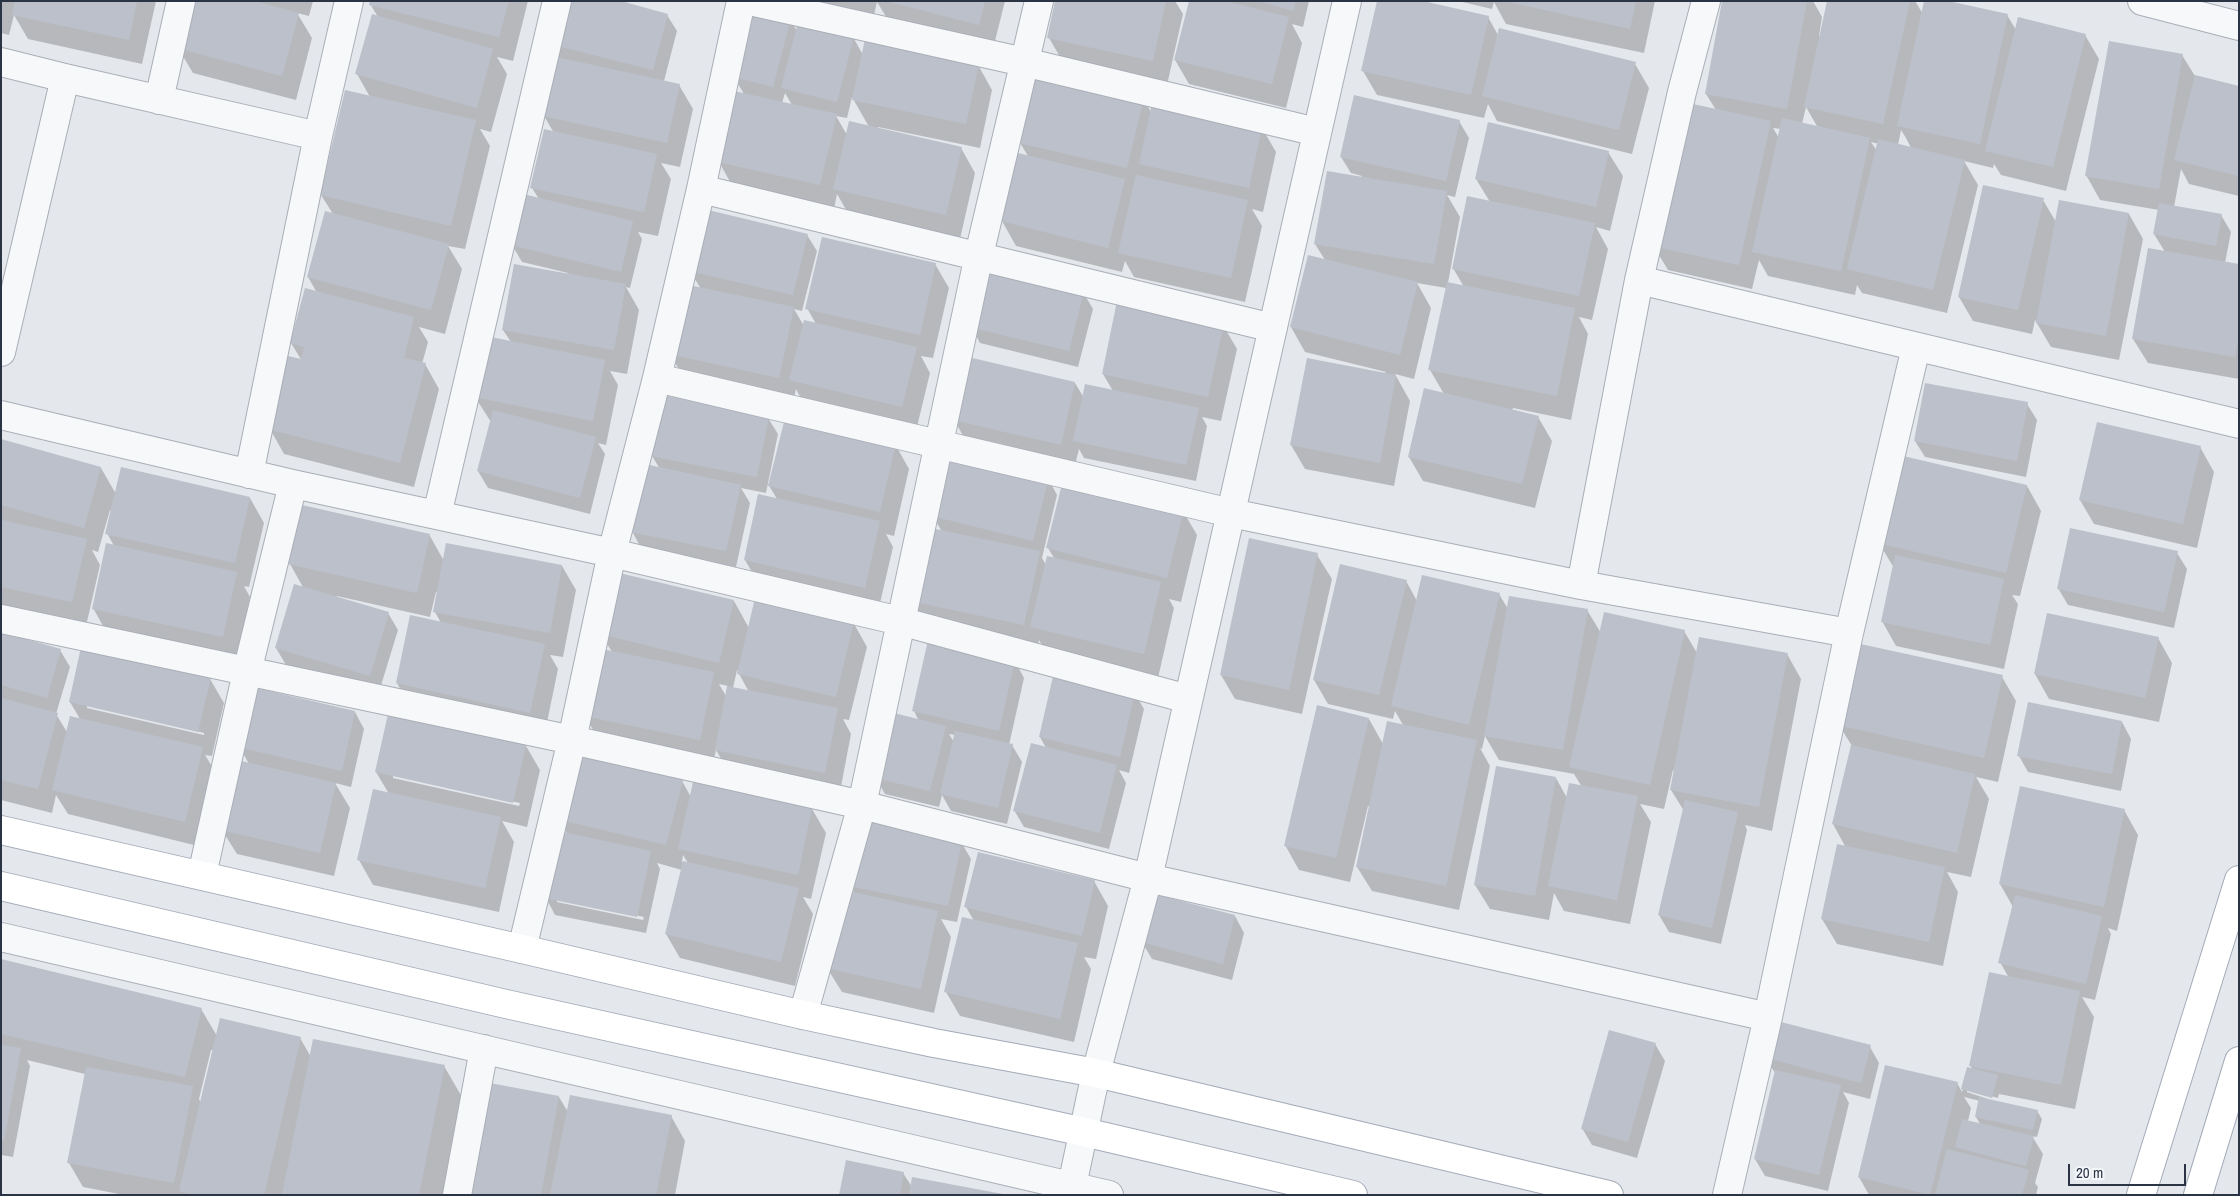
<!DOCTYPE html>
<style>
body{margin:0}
#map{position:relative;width:2240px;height:1196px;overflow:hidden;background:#e4e7ec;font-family:"Archivo Narrow",sans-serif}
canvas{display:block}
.frame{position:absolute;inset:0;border:2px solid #2b3445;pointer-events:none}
.scale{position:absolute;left:2068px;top:1164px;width:118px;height:22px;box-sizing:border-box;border:2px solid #2b3445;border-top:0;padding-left:6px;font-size:15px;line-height:18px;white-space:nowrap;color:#2b3445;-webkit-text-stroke:4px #f4f6f9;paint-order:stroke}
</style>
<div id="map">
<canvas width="2240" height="1196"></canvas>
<div class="frame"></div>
<div class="scale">20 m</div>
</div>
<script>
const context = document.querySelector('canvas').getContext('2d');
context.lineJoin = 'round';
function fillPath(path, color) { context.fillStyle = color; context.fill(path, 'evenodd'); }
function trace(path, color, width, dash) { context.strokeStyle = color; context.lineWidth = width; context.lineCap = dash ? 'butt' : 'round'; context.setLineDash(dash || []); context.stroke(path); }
const shadow = new Path2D(`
 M1,1H156L142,64L28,39L14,15L9,35L1,33Z
 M191,1H313L309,16L297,13L312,38L296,100L193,73L178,48Z
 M371,1H528L513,61L497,57L507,74L491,132L480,129L490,146L465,249L448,246L462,269L445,334L419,327L428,342L422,364H425L439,389L414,487L284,454L270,429L302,361L291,343L317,293L308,277L333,214L321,195L370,97L357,74L378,17L370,4Z
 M796,1H1005L993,49L890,23L877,2L873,19Z
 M1057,1H1175L1183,14L1167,85L1063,62L1049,38Z
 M1190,1H1309L1303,27L1292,24L1302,43L1286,108L1189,84L1175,60Z
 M1458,1H1655L1644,53L1506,24L1494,2L1492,9Z
 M1723,1H1813L1822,17L1819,36H1821L1828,1H1915L1923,14L2007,15L2016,30L2085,35L2099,59L2066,191L2001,175L1994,164L1993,168L1964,161L1978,185L1947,313L1862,293L1857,285L1855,295L1768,276L1759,260L1752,289L1668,270L1653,245L1716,110L1706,94ZM1806,107L1818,128L1802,124ZM1773,128L1781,129L1779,138ZM1901,130L1906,138L1911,148L1898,145ZM1871,142L1879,144L1877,151Z
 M667,15L677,31L664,81L679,85L693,109L680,167L661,163L671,179L658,236L638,232L642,239L630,288L626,287L639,310L627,374L610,371L618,385L606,445L598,443L605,454L590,514L488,488L478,471L491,422L475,397L511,342L503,330L568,273L522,262L512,245L539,199L532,188L554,133L544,116L560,59L551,43Z
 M1488,17L1498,35L1635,64L1649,88L1632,154L1497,121L1488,104L1484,118L1377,95L1363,71Z
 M790,19L797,31L853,37L863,55L978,65L992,90L980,148L878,127V129L961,148L975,173L960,239L848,213L837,194L834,209L733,187L719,162L744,94L734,77ZM785,93L792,105L782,103ZM852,97L869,127L847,135L836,116L847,118Z
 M2182,55L2195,76L2239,87V196L2189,184L2181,169L2174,207L2221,215L2231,232L2225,263L2239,265V379L2148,363L2133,339L2165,252L2154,234L2159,210L2100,200L2086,175Z
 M1143,98L1151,112L1262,128L1276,152L1263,212L1252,209L1262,226L1245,302L1134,277L1125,261L1122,272L1016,246L1002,221L1028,156L1020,143Z
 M1459,121L1469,138L1455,197L1447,195L1460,217L1448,283L1464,287L1453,268L1490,202L1476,179L1608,152L1623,176L1610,231L1596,227L1608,249L1592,320L1579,317L1588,334L1571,420L1513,408L1512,411L1538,417L1552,441L1535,508L1423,481L1409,457L1444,394L1430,370L1446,288L1417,283L1431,308L1414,379L1395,374L1410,401L1394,486L1305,469L1291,445L1386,372L1305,352L1291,327L1309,256L1325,260L1315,244L1361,178L1362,176L1351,173L1341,157Z
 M2043,200L2056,222L2129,214L2143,239L2119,360L2051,347L2035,320L2032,334L1973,321L1959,297Z
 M807,235L817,251L802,311L794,309L804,326L816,324L807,308L935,264L949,288L933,358L921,356L930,373L916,431L804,404L796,389L793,402L684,378L670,354L701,289L690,271Z
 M1083,292L1093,309L1078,367L980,343L971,326Z
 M1223,325L1237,349L1221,421L1202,417L1207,426L1196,481L1084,458L1079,449L1074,469L968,444L954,420L1075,383L1084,398L1113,391L1103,374Z
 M2027,404L2037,420L2026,477L1925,457L1915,441Z
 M768,418L778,434L766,493L741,488L750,503L736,567L641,548L632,531L660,469L652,456Z
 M1,440L101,468L116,494L250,498L264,523L249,587L244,586L250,597L236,661L107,633L93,608L114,546L107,533L112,511L110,510L98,552L92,550L100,565L86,626L1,608Z
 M895,444L909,469L894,536L886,534L893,547L878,612L759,584L745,560L777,499L768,484Z
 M2200,447L2214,472L2197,548L2094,524L2080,500Z
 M1048,478L1057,495L1042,558L1046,565L1054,558L1048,548L1183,511L1197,535L1181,602L1169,599L1174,608L1158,678L1046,652L1039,640L1037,649L926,625L912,601L942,532L933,516Z
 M2027,486L2041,511L2020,596L2012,595L2018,604L2004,669L1896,646L1882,621L1894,568L1879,543Z
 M430,536L444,561L562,566L576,590L563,657L550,655L558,669L544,737L411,708L397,683L441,623L435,612L438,592H436L430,617L337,596V598L388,613L398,630L379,692L286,665L276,648L304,589L290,564Z
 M2177,553L2187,569L2174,628L2068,605L2058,588Z
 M1317,555L1332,579L1302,714L1235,699L1221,675Z
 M1406,581L1417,601L1499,594L1508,609L1587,610L1601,633L1684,631L1697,653L1787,654L1801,679L1772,831L1745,825L1747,830L1721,944L1669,932L1659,915L1684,811L1671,790L1675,770H1673L1664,809L1640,804L1651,822L1630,924L1564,911L1554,893L1549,920L1490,909L1475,885L1556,778L1567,798L1582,787L1574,774L1499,760L1485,736L1482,749L1480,748L1490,766L1459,910L1372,891L1357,867L1370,807L1368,806L1350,882L1299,870L1285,845L1369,719L1383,744L1403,725L1395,711L1393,719L1328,704L1314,680Z
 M734,601L749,628L853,622L867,647L849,720L843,719L851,734L839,797L730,774L716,750L713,764L599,740L585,716L612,652L601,634ZM737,670L744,683L749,692L733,688ZM719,684L728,686L726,696Z
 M1,633L60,650L70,667L56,714L67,732L80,719L70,702L210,679L224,703L212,756L205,755L216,773L198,846L68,814L56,795L52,813L1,800ZM87,705L204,733V735L87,708Z
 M2158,638L2172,663L2159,722L2049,699L2035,674Z
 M1015,661L1024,678L1009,745H1012L1022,762L1007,824L951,811L942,795L939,807L885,794L876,778L919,721L914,711ZM949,734L955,735L954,742Z
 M2002,677L2016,701L1998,782L1976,777L1989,799L1971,877L1947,872L1958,892L1943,966L1837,944L1822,919L1846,848L1833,824L1852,746L1839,725Z
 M1134,692L1144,709L1129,773L1119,770L1126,783L1109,849L1024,827L1014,810L1046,748L1040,737Z
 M355,712L364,729L351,787L335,783L350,808L334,876L237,854L222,830L249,764L239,746Z
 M2122,722L2131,739L2121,791L2028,772L2019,756Z
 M526,746L540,770L527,827L502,821L514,842L499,912L373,885L359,860L389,794L376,772ZM393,775L520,803L519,806L393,778Z
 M682,781L691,797L812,809L826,833L811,899L803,897L813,914L795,986L680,958L666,934L682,870L657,863L660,869L646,933L555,915L546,898L568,835L558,818ZM683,855L688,863L682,862ZM557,899L644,917L643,920L557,902Z
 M2124,810L2138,835L2117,931L2108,928L2111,934L2095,1000L2082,997L2094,1017L2075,1109L1999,1094L1998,1098L1967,1090V1092L1997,1102L2037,1111L2042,1119L2037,1137L2032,1136L2043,1154L2035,1183L2038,1187L2036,1195H1869L1859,1177L1957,1083L1962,1092L1968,1068L1972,1069L1971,1066L2009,978L2000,962L2013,907L2000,884ZM1964,1097L1980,1101L1976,1117L1980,1124L1968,1121L1971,1108Z
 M961,842L971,859L957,922L941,919L951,937L934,1013L842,992L827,968L855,894L850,885Z
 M1094,881L1108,906L1096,959L1084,957L1091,969L1074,1042L960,1016L946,992L974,921L966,907Z
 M1235,916L1244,933L1232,980L1152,959L1142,942Z
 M1,960L201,1009L217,1036L300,1038L311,1057L444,1066L462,1097L443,1195H124L83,1187L69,1163L85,1074L27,1060L30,1066L13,1157L1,1155ZM211,1050H214L201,1103L199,1099Z
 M1655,1044L1665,1061L1637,1158L1592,1145L1582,1128Z
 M1870,1047L1879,1063L1870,1099L1843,1092L1849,1103L1828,1191L1765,1176L1755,1159L1776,1074L1764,1057Z
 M559,1097L568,1112L671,1116L685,1141L675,1195H471Z
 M903,1173L912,1187L1001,1195H841Z`);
const building = new Path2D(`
 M15,1H137L129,40L12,15Z
 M190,1H254L299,13L282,76L177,48Z
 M370,1H509L499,37L369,5Z
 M561,1H621L668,14L653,70L550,44Z
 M886,1H985L979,25Z
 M1055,1H1166L1153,61L1047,38Z
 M1189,1H1225L1289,17L1272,84L1174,60Z
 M1259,1H1296L1293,11Z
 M1377,1H1423L1489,16L1471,95L1361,71Z
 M1504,1H1636L1630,29Z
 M1722,1H1807L1787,109L1705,94Z
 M1827,1H1910L1883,124L1804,107Z
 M1924,1H1948L2008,14L1980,144L1897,126Z
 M751,8L791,18L773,87L733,77Z
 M372,14L493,49L477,108L355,74Z
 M2018,17L2086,34L2053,167L1985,151Z
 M798,22L854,36L837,102L781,88Z
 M1499,28L1636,62L1619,130L1482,96Z
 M865,39L979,64L966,124L852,100Z
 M2109,41L2183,54L2159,189L2085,176Z
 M556,57L680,84L667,143L543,116Z
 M1035,72L1144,97L1127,168L1019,143Z
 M2195,75L2239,86V176L2174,160Z
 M345,90L476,120L451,226L320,195Z
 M734,91L837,114L820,185L718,162Z
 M1354,95L1460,120L1446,181L1340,157Z
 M1684,102L1771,121L1739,265L1652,246Z
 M1152,103L1262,127L1249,188L1139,164Z
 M1782,118L1870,138L1841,271L1752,252Z
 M849,121L962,147L946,215L833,189Z
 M1488,122L1609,151L1596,207L1475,179Z
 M544,129L657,154L644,212L530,188Z
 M1878,139L1965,160L1933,290L1847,269Z
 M1018,153L1125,179L1108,248L1001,221Z
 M1327,171L1447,191L1434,264L1314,244Z
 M1136,175L1248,200L1231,278L1118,253Z
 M1983,185L2044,198L2018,310L1958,297Z
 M523,194L633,221L621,272L511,245Z
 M1467,196L1595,223L1579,296L1452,269Z
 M2059,200L2129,213L2106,336L2036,323Z
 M2159,203L2222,214L2216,246L2153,234Z
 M704,209L808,234L793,295L689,271Z
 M325,211L449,244L431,310L307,277Z
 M822,237L936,263L920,335L805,309Z
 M2148,248L2239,264V337L2235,357L2132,339Z
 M1308,255L1418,282L1400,355L1290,327Z
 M514,264L626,284L614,350L502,330Z
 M984,267L1084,291L1069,351L969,327Z
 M1447,282L1575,308L1557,396L1428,370Z
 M684,284L794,307L779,378L669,354Z
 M305,288L414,317L404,358L426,363L400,463L268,429L288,356L301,359L304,347L290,343Z
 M1117,301L1224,323L1208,397L1102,374Z
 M804,320L917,347L902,407L789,380Z
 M486,336L605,360L593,421L474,397Z
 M968,357L1075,382L1061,445L953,420Z
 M1307,358L1396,375L1380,463L1290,445Z
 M1925,383L2028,402L2017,461L1914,441Z
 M1085,384L1199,408L1186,465L1073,441Z
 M1424,388L1539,416L1522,484L1408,457Z
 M664,395L769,417L757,477L651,456Z
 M493,410L596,437L580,498L477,471Z
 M785,418L896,443L880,512L768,486Z
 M2097,422L2201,446L2183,524L2079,500Z
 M1,439L101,467L84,528L1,505Z
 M947,453L1049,477L1033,541L932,516Z
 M1899,455L2027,485L2006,573L1878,543Z
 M645,464L741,485L726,551L630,532Z
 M121,467L250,497L235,563L105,534Z
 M1063,480L1184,510L1167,578L1046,548Z
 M758,494L880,521L865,588L744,560Z
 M302,505L430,534L417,593L288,564Z
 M1,520L87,539L72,602L1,587Z
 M926,527L1040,551L1024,625L910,601Z
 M2070,528L2178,551L2164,612L2057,589Z
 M1249,538L1318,553L1289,690L1220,675Z
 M106,543L237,572L223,637L92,609Z
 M446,543L562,565L550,633L433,612Z
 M1895,555L2004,579L1990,645L1881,622Z
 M1047,556L1161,582L1144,654L1030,627Z
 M1340,564L1407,580L1379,695L1313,680Z
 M615,572L734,600L719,663L600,634Z
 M1422,575L1500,593L1469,725L1391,706Z
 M294,584L389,612L370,676L275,648Z
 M1509,596L1588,609L1563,750L1484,736Z
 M755,598L854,621L836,697L737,674Z
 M1604,612L1685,630L1650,785L1569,767Z
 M2047,613L2159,637L2145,698L2034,674Z
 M410,615L545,644L530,713L396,683Z
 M1,632L61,649L47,698L1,685Z
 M1699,637L1788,653L1759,807L1670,790Z
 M928,640L1015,660L999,731L912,711Z
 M1856,643L2003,675L1984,758L1838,725Z
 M81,647L211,677L198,732L69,702Z
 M597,648L714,672L700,740L584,716Z
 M1054,672L1135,691L1120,757L1039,737Z
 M727,686L838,708L825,773L715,750Z
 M252,687L355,711L342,771L238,747Z
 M1,698L58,713L38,789L1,780Z
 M2028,702L2122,721L2112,774L2017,756Z
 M1317,705L1369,718L1336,858L1284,846Z
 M890,712L946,726L930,791L875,778Z
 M388,714L526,745L513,803L375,772Z
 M70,716L203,747L185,822L52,790Z
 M1387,721L1477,740L1446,886L1356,867Z
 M955,731L1013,744L998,808L940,794Z
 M1031,743L1117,765L1100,833L1013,811Z
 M1851,745L1975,774L1957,853L1832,824Z
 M573,753L683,780L666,845L557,819Z
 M237,760L336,783L320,853L221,830Z
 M1496,766L1556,777L1535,896L1474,885Z
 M693,782L812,808L798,875L678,849Z
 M1569,783L1638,796L1617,900L1548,886Z
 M2020,786L2125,809L2104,907L1999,884Z
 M373,789L501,817L485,888L357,860Z
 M1685,800L1738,812L1712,928L1658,915Z
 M862,820L962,841L948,906L848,886Z
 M559,831L651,851L637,917L544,898Z
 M1837,844L1945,867L1929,942L1821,919Z
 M978,852L1095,880L1082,936L964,907Z
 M683,861L799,888L781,962L665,934Z
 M844,890L938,911L921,989L826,968Z
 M1154,894L1235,915L1223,964L1141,942Z
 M2015,895L2102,916L2086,984L1998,963Z
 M962,917L1078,943L1060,1019L944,992Z
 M1,959L202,1008L185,1077L1,1034Z
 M1989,972L2080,991L2061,1085L1969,1066Z
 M220,1018L301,1037L264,1195H193L179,1191Z
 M1773,1020L1871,1045L1861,1083L1763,1057Z
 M1609,1030L1656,1043L1628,1142L1581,1129Z
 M313,1039L445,1065L419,1195H282Z
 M1,1045L21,1048L4,1141H1Z
 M1885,1065L1958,1082L1930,1195L1858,1177Z
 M86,1067L193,1086L174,1183L67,1163Z
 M1967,1067L1998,1075L1992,1098L1961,1089Z
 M1775,1070L1841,1085L1819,1175L1754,1159Z
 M490,1083L559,1096L541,1195H469Z
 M570,1095L672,1115L656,1195H550Z
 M1979,1097L2038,1110L2033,1130L1975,1117Z
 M1962,1119L2034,1136L2026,1166L1955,1147Z
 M1947,1149L2029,1170L2022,1195H1935Z
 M846,1160L904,1172L900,1195H839Z
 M912,1177L1003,1194V1195H909Z`);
const minor = new Path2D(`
 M750,1L1024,62L1317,132
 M2142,1L2239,26
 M1,62L65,78L318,136
 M159,100L181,1
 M701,189L1273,328
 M1639,280L2239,424
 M1,352L65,78
 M657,378L1231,513L1581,585L1849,633
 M1,415L293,484L612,553L900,621L1188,699
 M249,474L318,136L349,1
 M437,515L557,1
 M1581,585L1639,280L1682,92L1706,1
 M1,619L572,740L862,805L1148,878L1768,1017
 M202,875L247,672L293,484
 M1,937L1109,1195
 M522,949L572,740L612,553L657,378L701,189L741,1
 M803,1015L862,805L979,255L1039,1
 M457,1195L484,1049
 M1070,1195L1096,1073L1148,878L1347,1
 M1727,1195L1768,1017L1849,633L1916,347`);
const major = new Path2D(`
 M1,830L522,949L803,1015L934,1043L1096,1073L1609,1195
 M1,886L506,1004L1084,1132L1353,1195
 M2141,1195L2239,880
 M2198,1195L2239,1061`);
fillPath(shadow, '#0003');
fillPath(building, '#bbc0ca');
trace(minor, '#a9aeb7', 30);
trace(major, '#a3abb8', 30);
trace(minor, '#f7f8fa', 28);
trace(major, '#fff', 28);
</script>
